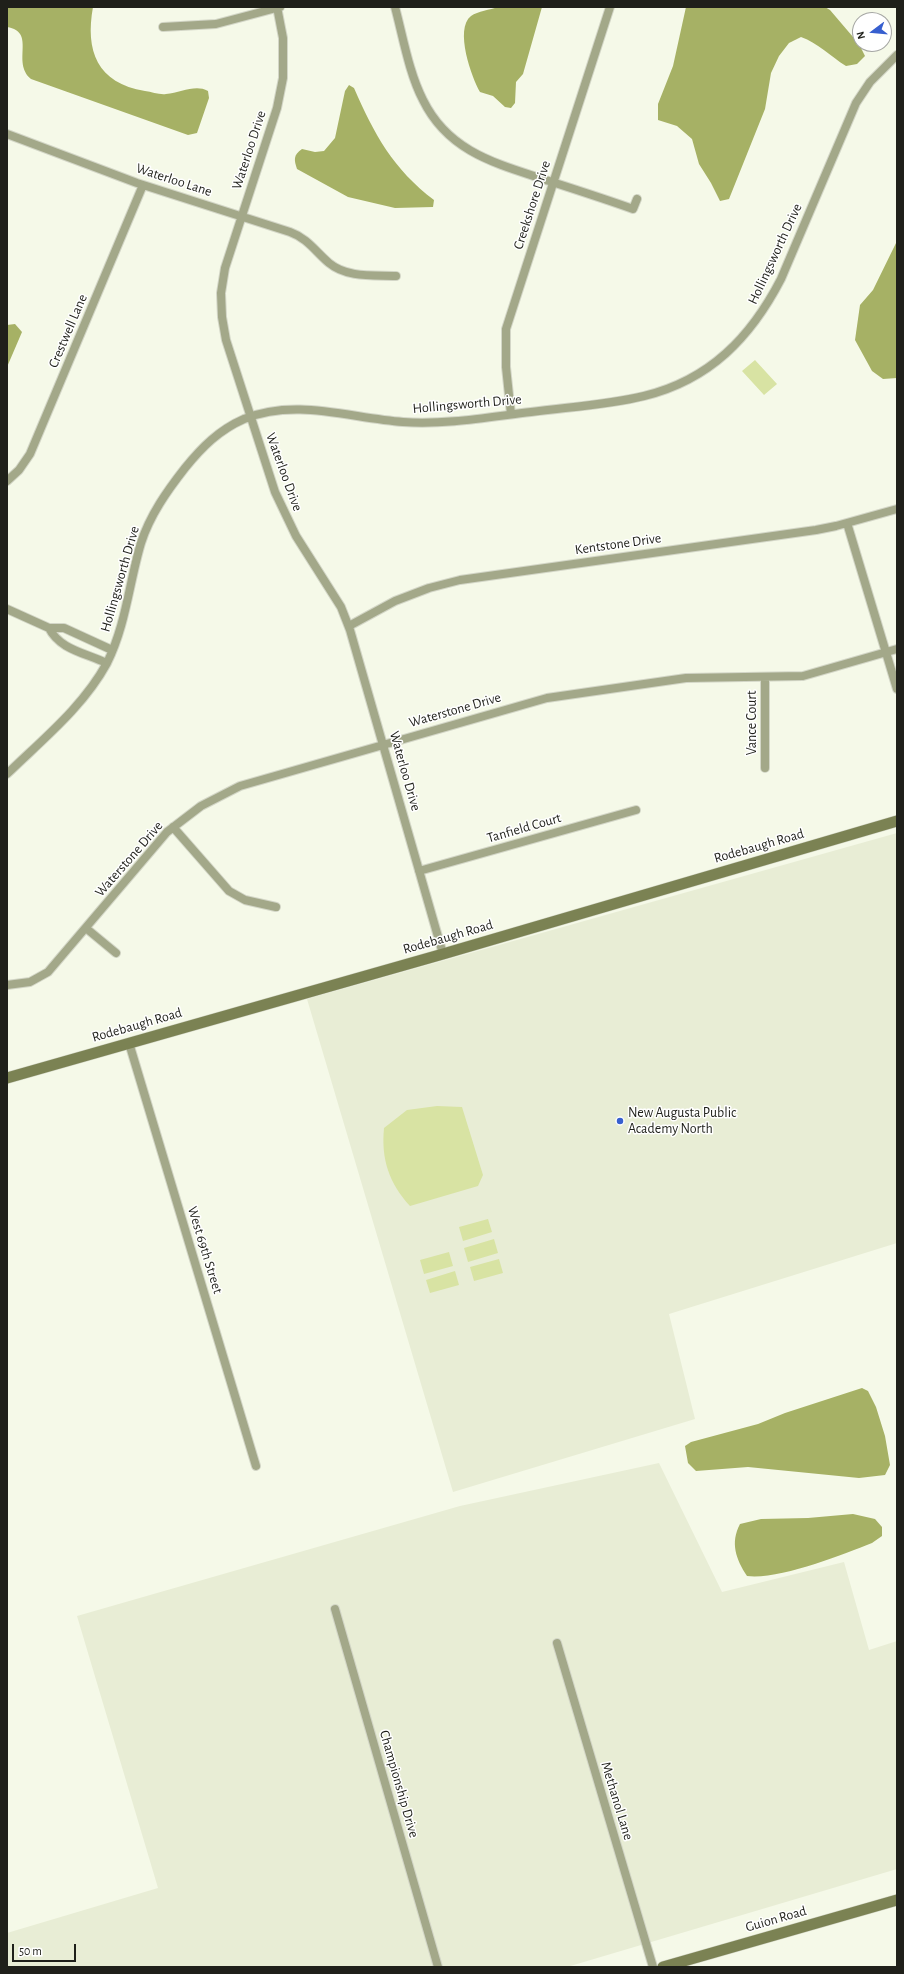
<!DOCTYPE html>
<style>
body{margin:0}
#map{position:relative;width:904px;height:1974px;overflow:hidden;background:#f5f9e8;font-family:"Alegreya Sans",sans-serif}
canvas{display:block}
.frame{position:absolute;inset:0;border:8px solid #1f201a;pointer-events:none}
.north{position:absolute;left:852px;top:12px;width:40px;height:40px;box-sizing:border-box;background:#fff;border:1px solid #a5a6a3;border-radius:50%;rotate:254deg;font-size:11px;font-weight:700;line-height:16px;text-align:center;color:#1f201a}
.north::after{content:'';display:block;margin:auto;width:14px;height:18px;background:#375fcf;clip-path:polygon(50% 0,100% 100%,50% 72%,0 100%)}
.scale{position:absolute;left:12px;top:1944px;width:64px;height:18px;box-sizing:border-box;border:2px solid #1f201a;border-top:0;padding-left:5px;font-size:12px;line-height:14px;white-space:nowrap;color:#1f201a;-webkit-text-stroke:3px #fff;paint-order:stroke}
</style>
<div id="map">
<canvas width="904" height="1974"></canvas>
<div class="frame"></div>
<div class="north">N</div>
<div class="scale">50 m</div>
</div>
<script>
const context = document.querySelector('canvas').getContext('2d');
context.lineJoin = 'round';
function fillPath(path, color) { context.fillStyle = color; context.fill(path, 'evenodd'); }
function trace(path, color, width, dash) { context.strokeStyle = color; context.lineWidth = width; context.lineCap = dash ? 'butt' : 'round'; context.setLineDash(dash || []); context.stroke(path); }
function label(font, color, halo, rows, align = 'center') {
  context.font = font + ' "Alegreya Sans",sans-serif'; context.lineWidth = 3; context.setLineDash([]); context.textBaseline = 'middle'; context.strokeStyle = halo; context.fillStyle = color; for (const [text, x, y, turn = 0] of rows) {
    context.save(); context.translate(x, y); context.rotate((+turn || 0) * Math.PI / 180); context.textAlign = isNaN(turn) ? turn : align; if (halo) context.strokeText(text, 0, 0); context.fillText(text, 0, 0); context.restore();
  }
}
const built = new Path2D(`
 M897,833V1243L669,1314L695,1419L453,1492L307,999Z
 M659,1463L722,1592L844,1562L869,1650L897,1641V1869L567,1967H7V1933L158,1888L77,1616L460,1506Z`);
const green = new Path2D(`
 M755,360L777,384L764,395L742,371Z
 M437,1106L462,1107L483,1175L478,1186L410,1206C389,1183 381,1159 384,1128L407,1110Z
 M488,1219L492,1232L463,1241L459,1227Z
 M494,1239L498,1253L468,1262L464,1248Z
 M449,1252L453,1266L424,1274L420,1260Z
 M499,1259L503,1273L474,1281L470,1267Z
 M455,1271L459,1285L430,1293L426,1280Z`);
const water = new Path2D(`
 M7,7H93C85,51 97,83 145,91C152,92 160,95 166,94C181,93 195,84 208,91L209,98L197,133L188,135L31,79C11,62 37,32 7,27Z
 M498,7H542L523,74L516,82L515,103L511,108L505,107L493,96L480,92C472,78 454,29 471,16C478,11 490,10 498,7Z
 M686,7H825L830,10L859,44L865,56L857,64L846,66C830,56 818,43 801,37L789,43L779,56L771,73L765,109L729,199L720,201L711,183L699,164L692,139L677,126L658,120V104L673,66Z
 M349,85L354,88C374,134 393,169 434,200L433,207L395,208L348,197L297,169C294,160 293,155 302,149L315,152L324,151L335,138L345,91Z
 M897,241V378L883,379L872,371L855,340L860,305L873,290Z
 M15,324L22,332L7,367V325Z
 M862,1388L868,1391L876,1407L885,1436L890,1465L885,1475L859,1478L748,1467L696,1471L688,1463L685,1446L691,1442L758,1424L785,1413Z
 M853,1514L875,1519L882,1527V1536L872,1543C841,1555 779,1580 747,1576C736,1559 730,1543 740,1524L761,1519L808,1518Z`);
const street = new Path2D(`
 M277,7L283,38V78L277,108L225,268L221,293L222,317L226,340L275,492L296,536L341,607L350,630L443,954
 M395,7C403,37 409,73 423,100C449,153 498,164 549,181C577,190 605,199 633,209L637,199
 M163,27L216,24L280,7
 M7,134L137,183L290,232C307,238 316,252 329,263C347,278 373,275 396,276
 M511,414L506,367V329L610,7
 M7,481L19,470L30,454L143,185
 M847,523L897,689
 M7,609L49,628H64L112,650
 M349,626L395,601L429,588L460,580L816,530L836,526L897,509
 M49,628C60,650 86,653 106,663
 M765,768V678
 M7,774C43,739 83,707 107,663C126,625 129,583 141,543C150,515 167,491 185,468C202,447 219,430 244,419C296,398 349,418 403,422C446,425 489,417 531,412C569,407 608,405 644,396C710,380 751,337 781,279L856,103L870,82L897,55
 M173,827L229,891L245,900L276,907
 M419,871L636,810
 M87,929L116,953
 M7,985L30,982L48,972L167,832L201,806L240,786L547,698L686,678L803,676L897,649
 M129,1043L256,1466
 M335,1609L438,1967
 M557,1643L653,1967`);
const secondary = new Path2D(`
 M7,1078L443,954L897,821
 M663,1967L897,1900`);
const markers = [
 [620,1121,4,"#375fcf"]
];
const streetNames = [
 ["Waterloo Drive",249,150,-72],
 ["Waterloo Lane",174,180,18],
 ["Creekshore Drive",532,205,-72],
 ["Hollingsworth Drive",775,254,-65],
 ["Crestwell Lane",68,331,-67],
 ["Hollingsworth Drive",467,404,-5],
 ["Waterloo Drive",284,472,70],
 ["Kentstone Drive",618,544,-8],
 ["Hollingsworth Drive",120,579,-74],
 ["Waterstone Drive",455,710,-16],
 ["Vance Court",752,723,-90],
 ["Waterloo Drive",405,771,74],
 ["Tanfield Court",524,828,-16],
 ["Rodebaugh Road",759,846,-16],
 ["Waterstone Drive",129,859,-49],
 ["Rodebaugh Road",448,937,-16],
 ["Rodebaugh Road",137,1025,-16],
 ["West 69th Street",205,1250,73],
 ["Championship Drive",399,1784,74],
 ["Methanol Lane",617,1801,73],
 ["Guion Road",776,1919,-16]
];
const poiNames = [
 ["New Augusta Public",628,1113],
 ["Academy North",628,1129]
];
fillPath(built, '#e8edd5');
fillPath(green, '#d8e3a3');
fillPath(water, '#a6b165');
trace(street, '#d3d6c7', 10);
trace(secondary, '#d3d6c7', 12);
trace(street, '#a3a889', 8);
trace(secondary, '#7b8253', 11);
for (const [x, y, r, color] of markers) { const dot = new Path2D(); dot.arc(x, y, r, 0, 2 * Math.PI); context.fillStyle = color; context.fill(dot); trace(dot, '#fff', 1.5); }
label('14px', '#1f201a', '#fff', streetNames);
label('14px', '#1f201a', '#fff', poiNames, 'left');
</script>
